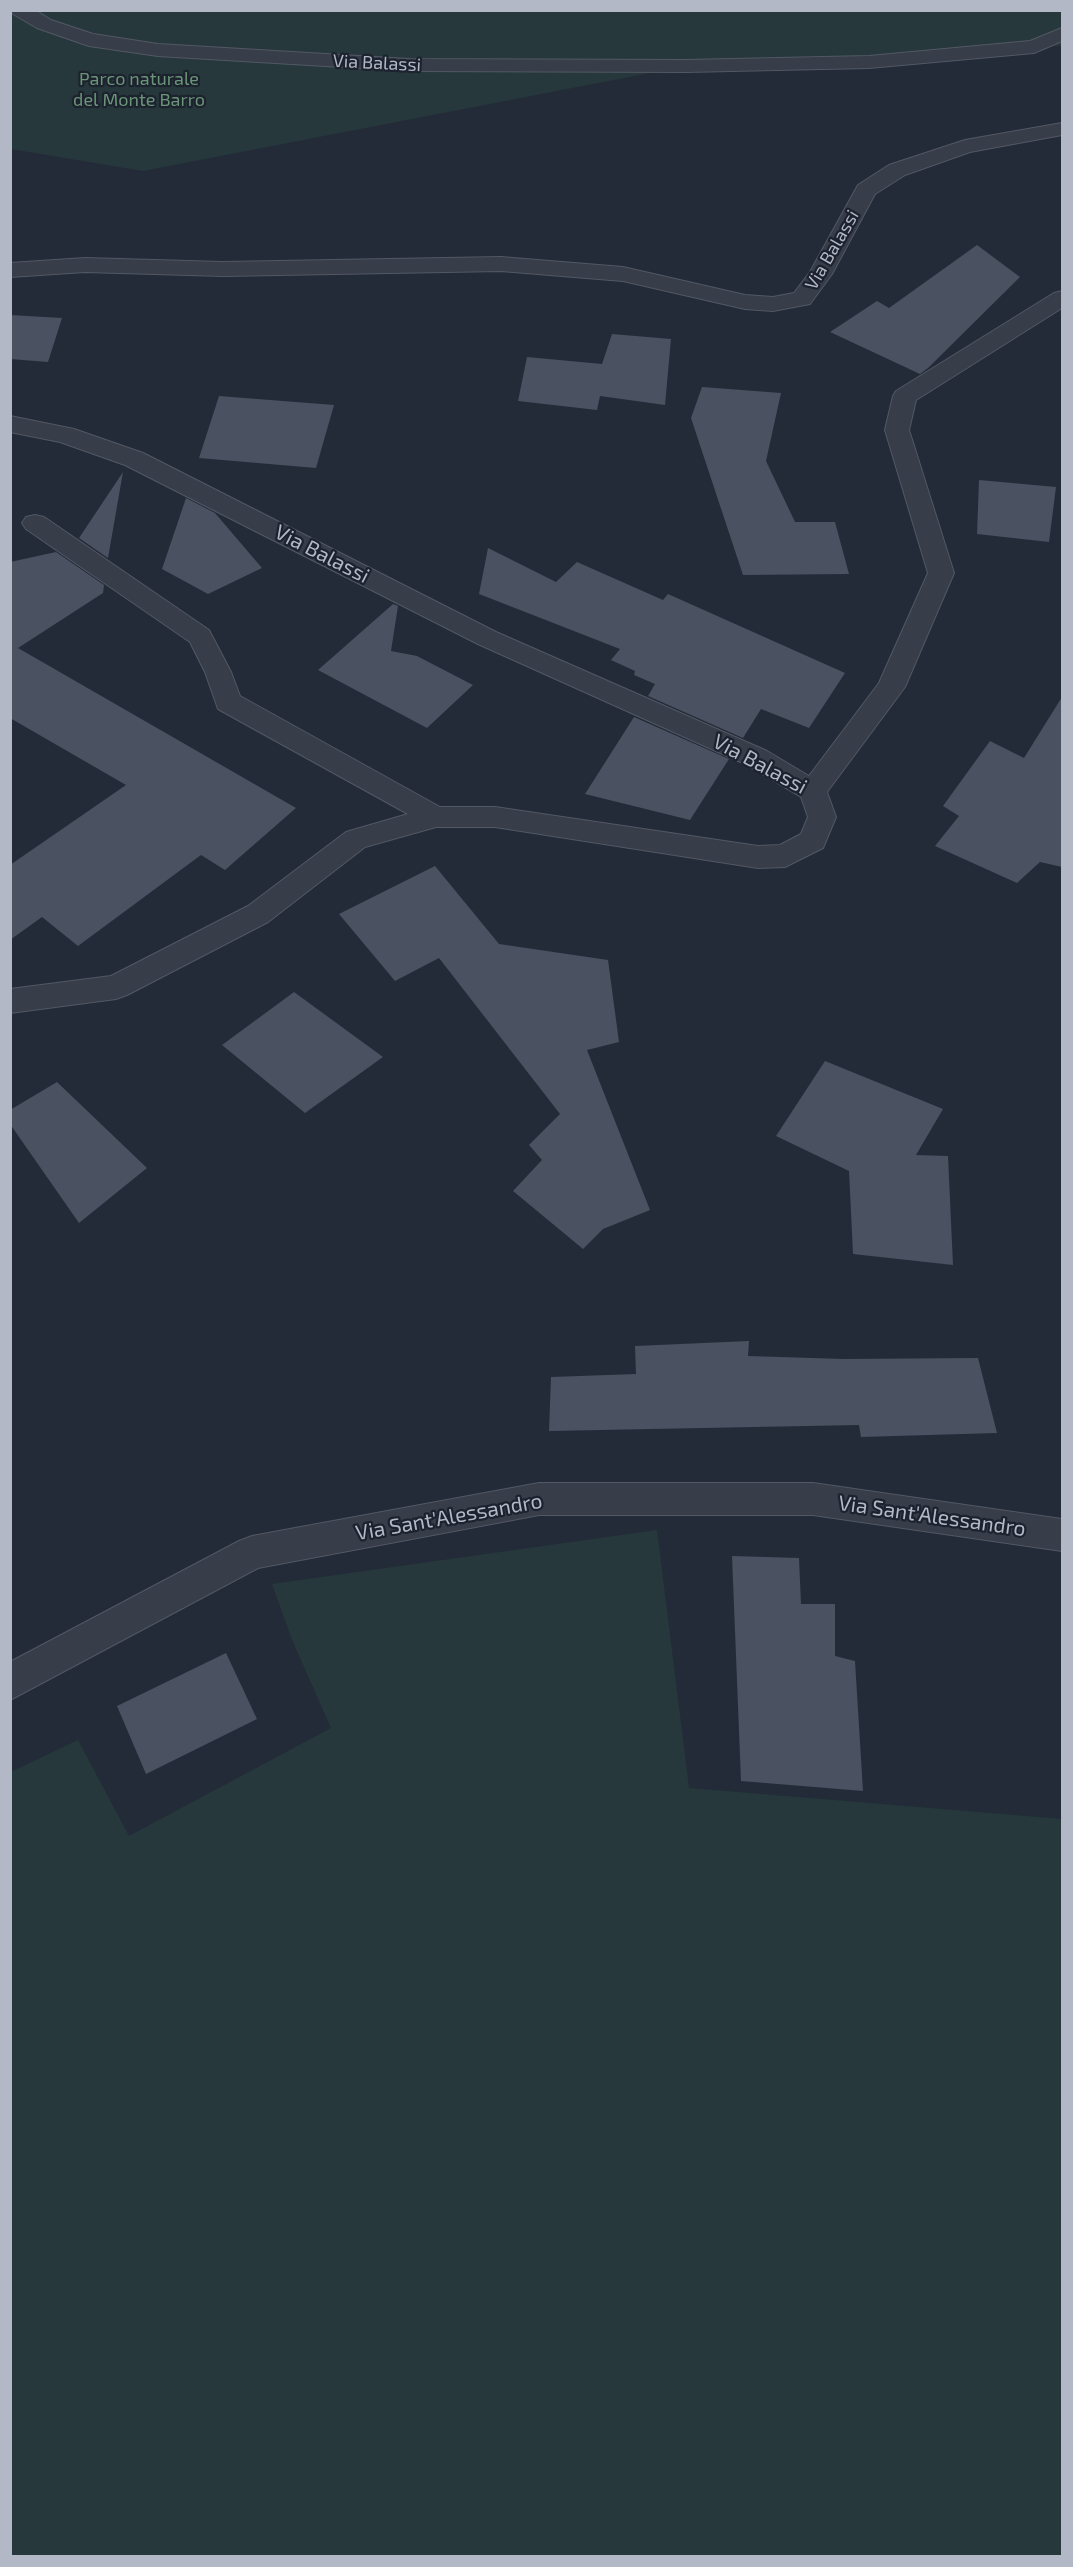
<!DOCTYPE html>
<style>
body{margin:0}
#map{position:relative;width:1073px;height:2567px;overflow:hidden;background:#232b39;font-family:"Exo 2",sans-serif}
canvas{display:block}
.frame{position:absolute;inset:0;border:12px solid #b2b8c5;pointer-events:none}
</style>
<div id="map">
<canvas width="1073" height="2567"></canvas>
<div class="frame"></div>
</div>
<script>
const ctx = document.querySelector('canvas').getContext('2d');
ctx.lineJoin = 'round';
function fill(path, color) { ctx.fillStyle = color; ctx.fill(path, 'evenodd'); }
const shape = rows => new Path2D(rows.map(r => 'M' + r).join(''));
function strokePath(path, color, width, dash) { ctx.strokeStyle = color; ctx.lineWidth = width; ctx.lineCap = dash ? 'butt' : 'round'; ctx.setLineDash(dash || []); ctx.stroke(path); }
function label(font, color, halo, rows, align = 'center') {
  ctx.font = font + ' "Exo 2",sans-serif'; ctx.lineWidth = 4.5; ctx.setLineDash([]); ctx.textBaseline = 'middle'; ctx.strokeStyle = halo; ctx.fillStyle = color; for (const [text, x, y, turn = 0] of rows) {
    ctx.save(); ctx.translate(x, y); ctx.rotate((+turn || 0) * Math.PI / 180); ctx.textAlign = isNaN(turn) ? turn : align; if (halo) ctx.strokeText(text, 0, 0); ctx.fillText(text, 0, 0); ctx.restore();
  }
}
const green = shape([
 [1062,10,1062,46,686,66,143,171,11,149,10,11],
 [657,1530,689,1788,1062,1819,1062,2556,11,2556,11,1772,78,1740,129,1836,331,1728,293,1642,272,1584]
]);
const building = shape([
 [977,245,1020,277,928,368,920,374,830,332,877,301,889,308],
 [10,315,62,318,48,362,10,359],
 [612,334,671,339,665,405,600,396,597,410,518,401,527,357,602,364],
 [702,387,781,393,766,461,795,522,835,522,849,574,743,575,691,418],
 [219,396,334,405,316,468,199,458],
 [123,472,108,558,79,538],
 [979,480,1056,487,1049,542,977,534],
 [186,498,215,513,262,568,208,594,162,569],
 [488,548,556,582,577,562,663,600,668,594,845,673,809,728,761,709,743,738,648,696,655,684,634,675,635,671,611,660,620,649,479,594],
 [56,552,104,585,103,593,18,648,296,808,225,870,201,855,78,946,42,917,10,940,10,865,126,785,10,718,10,562],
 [393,604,398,606,391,651,417,656,473,685,427,728,318,670],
 [1062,697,1062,867,1040,862,1017,883,935,846,959,816,943,806,990,741,1024,758],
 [634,717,729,759,690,820,585,794],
 [435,866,499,944,608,960,619,1042,587,1050,650,1210,603,1229,583,1249,513,1191,542,1160,529,1145,560,1114,439,958,395,981,339,914],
 [294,992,383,1057,305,1113,222,1045],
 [825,1061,943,1109,916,1155,948,1156,953,1265,853,1254,849,1171,776,1136],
 [57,1082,147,1168,79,1223,10,1124,10,1110],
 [749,1341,748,1356,844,1359,978,1358,997,1433,861,1437,859,1425,549,1431,551,1377,636,1374,635,1346],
 [732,1556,799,1558,801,1604,835,1604,835,1656,855,1661,863,1791,741,1781],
 [226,1653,257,1719,146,1774,117,1706]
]);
const street = shape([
 [10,10,35,10,51,20,93,34,158,44,409,59,686,60,869,56,1030,41,1062,28,1062,41,1034,53,869,68,686,72,409,71,158,56,89,46,37,28,13,14,10,10],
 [1062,123,1062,135,970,152,905,175,875,194,832,274,810,304,773,311,745,309,623,281,501,271,223,276,85,272,10,277,10,263,85,258,223,262,501,257,623,267,745,295,773,297,794,293,810,272,858,185,889,165,965,140,1062,123],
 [1062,291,1062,308,916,400,909,430,954,573,905,687,827,792,836,817,823,848,785,867,758,868,495,827,436,827,365,847,268,922,127,995,116,999,10,1013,10,989,111,976,248,906,346,832,408,814,218,709,205,672,190,642,26,529,22,523,26,517,35,515,44,517,209,630,231,672,240,696,440,807,495,807,758,846,780,845,801,834,808,817,801,797,747,765,478,644,125,465,60,442,10,432,10,416,74,429,143,453,496,632,767,751,809,776,879,683,928,573,885,430,893,396,896,391,1054,293,1062,291],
 [539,1483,813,1483,1062,1519,1062,1551,813,1515,539,1515,258,1568,10,1700,10,1662,239,1541,252,1536,539,1483]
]);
const farStreetnames = [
 ["Via Balassi",377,63,3],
 ["Via Balassi",832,250,-60]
];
const farParknames = [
 ["Parco naturale",139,79],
 ["del Monte Barro",139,100]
];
const streetNames = [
 ["Via Balassi",322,554,27],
 ["Via Balassi",760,764,28],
 ["Via Sant'Alessandro",932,1516,8],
 ["Via Sant'Alessandro",449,1517,-10]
];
fill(green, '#26383b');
fill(building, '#4a5161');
strokePath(street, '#525864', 2);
fill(street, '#373d49');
label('18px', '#b2b8c5', '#1c222e', farStreetnames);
label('18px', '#6b9578', '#1c222e', farParknames);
label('21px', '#b2b8c5', '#1c222e', streetNames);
</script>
